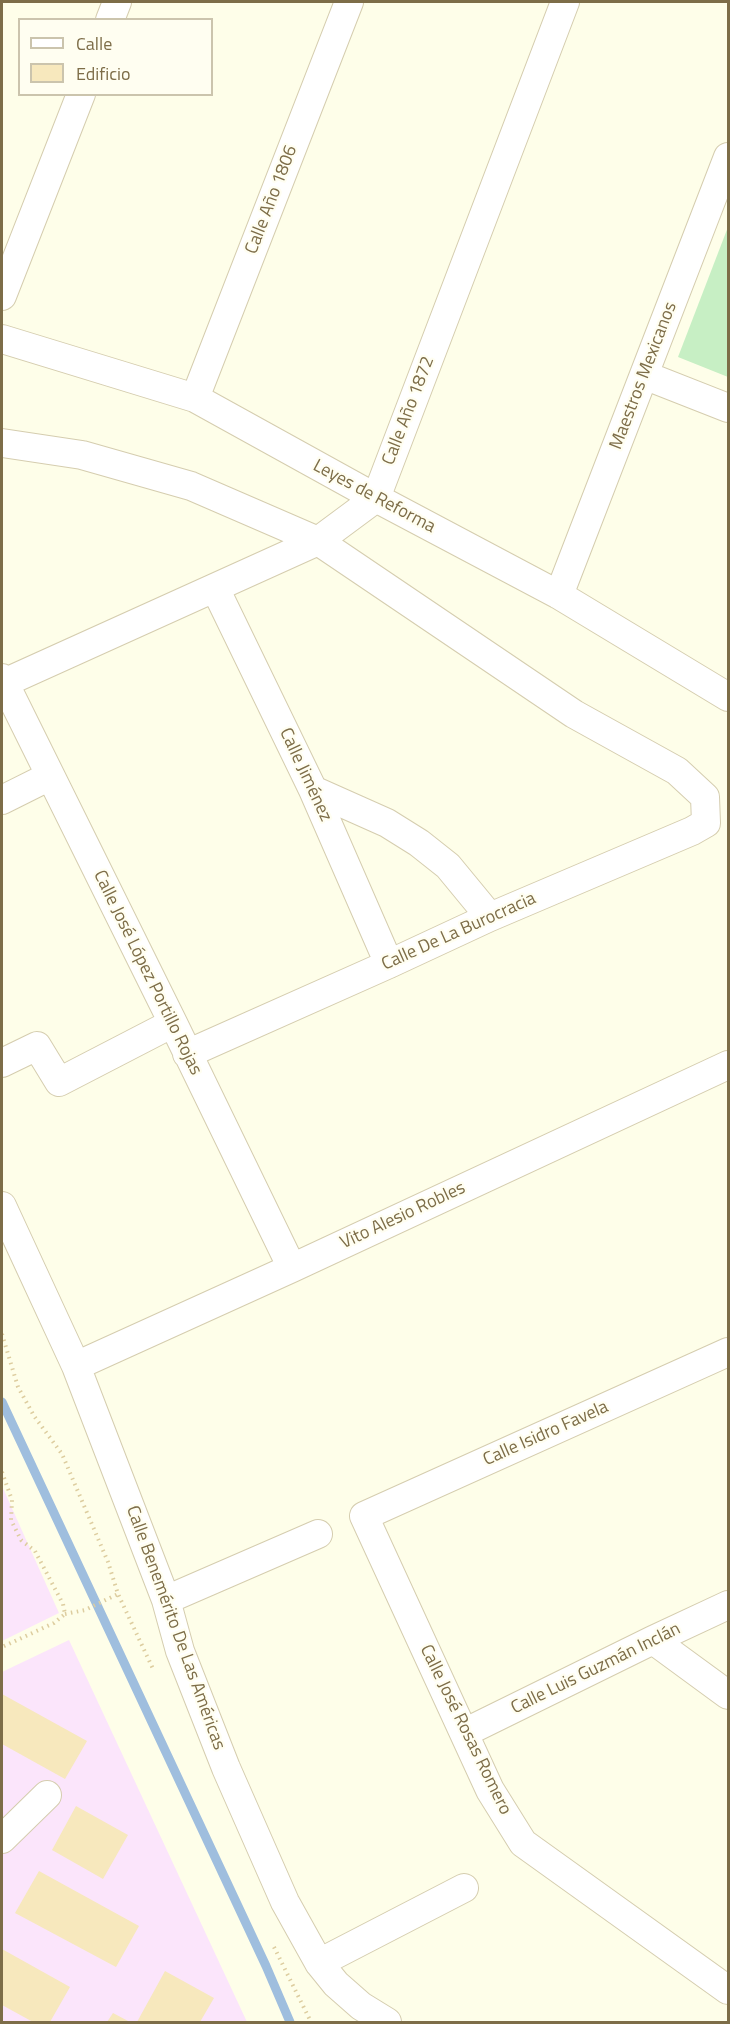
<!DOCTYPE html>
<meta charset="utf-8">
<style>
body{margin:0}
#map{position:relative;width:730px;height:2024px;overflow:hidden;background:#fefee9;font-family:"Titillium Web",sans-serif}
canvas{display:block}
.frame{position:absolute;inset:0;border:3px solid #7d6d48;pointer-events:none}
.legend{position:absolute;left:18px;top:18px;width:195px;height:78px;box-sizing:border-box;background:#fffef1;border:2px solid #cbc4ad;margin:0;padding:8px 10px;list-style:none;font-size:18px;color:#7d6d48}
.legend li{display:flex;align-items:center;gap:12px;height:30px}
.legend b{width:30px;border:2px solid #cbc4ad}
</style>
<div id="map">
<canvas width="730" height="2024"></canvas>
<div class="frame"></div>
<ul class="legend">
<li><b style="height:8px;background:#fff"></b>Calle</li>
<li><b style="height:16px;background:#f7e8bd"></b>Edificio</li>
</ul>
</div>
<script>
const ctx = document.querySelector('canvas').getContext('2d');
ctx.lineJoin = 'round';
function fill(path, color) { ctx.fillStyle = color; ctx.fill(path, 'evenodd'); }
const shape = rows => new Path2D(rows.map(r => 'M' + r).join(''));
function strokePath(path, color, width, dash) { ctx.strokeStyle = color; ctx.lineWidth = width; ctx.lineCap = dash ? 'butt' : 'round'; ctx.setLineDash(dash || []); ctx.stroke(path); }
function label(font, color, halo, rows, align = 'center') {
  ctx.font = font + ' "Titillium Web",sans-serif'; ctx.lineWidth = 4.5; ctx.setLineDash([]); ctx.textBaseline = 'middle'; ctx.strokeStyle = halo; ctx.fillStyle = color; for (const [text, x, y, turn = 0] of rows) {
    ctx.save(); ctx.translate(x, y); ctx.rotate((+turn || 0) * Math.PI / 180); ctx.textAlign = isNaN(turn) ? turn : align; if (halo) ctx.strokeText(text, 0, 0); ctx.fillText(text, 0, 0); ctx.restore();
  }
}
const education = shape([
 [2,1486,59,1613,2,1641],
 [69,1640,247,2022,2,2022,2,1672]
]);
const green = shape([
 [728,227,728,377,678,357]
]);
const stream = shape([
 [2,1402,266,1966,290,2022]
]);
const building = shape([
 [2,1694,87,1741,65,1779,2,1744],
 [76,1806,128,1835,103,1879,52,1850],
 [39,1871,139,1926,116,1967,15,1913],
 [2,1949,70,1987,50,2022,33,2022,2,2005],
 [165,1971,214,1998,200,2022,137,2022],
 [113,2013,130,2022,107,2022]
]);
const path = shape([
 [2,1334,18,1387,34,1416,62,1454,108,1562,118,1594,154,1671],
 [2,1472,12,1500,11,1520,21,1540,35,1551,63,1604,65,1614,54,1623,2,1647],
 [65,1614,85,1610,118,1594],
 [274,1947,311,2022]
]);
const minor = shape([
 [110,20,117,2],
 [2,296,81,94],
 [2,339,195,398,376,498,559,595,728,697],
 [644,375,728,408],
 [195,398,349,2],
 [2,443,82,455,191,486,318,541,574,714,677,771,705,797,706,823,692,831,490,917,389,964,187,1054],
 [215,588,313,790,389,964],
 [559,595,728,157],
 [2,678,173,1023,292,1268],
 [4,683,318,541,376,498,565,2],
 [313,790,387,823,419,843,448,866,490,917],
 [2,800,50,776],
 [2,1063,37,1046,59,1082,173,1023],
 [2,1206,76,1366,166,1600,180,1651,226,1768,285,1902,319,1963,336,1984,361,2006,387,2022],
 [728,1352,364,1516,490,1790,523,1843,728,1990],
 [76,1366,292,1268,728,1065],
 [166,1600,318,1534],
 [653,1640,728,1695],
 [464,1733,653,1640,728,1605],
 [2,1839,47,1795],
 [319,1963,464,1888]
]);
const streetNames = [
 ["Calle Año 1806",272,200,-69],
 ["Maestros Mexicanos",644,376,-69],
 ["Calle Año 1872",409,411,-69],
 ["Leyes de Reforma",374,497,28],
 ["Calle Jiménez",305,775,65],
 ["Calle De La Burocracia",459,932,-24],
 ["Calle José López Portillo Rojas",147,973,64],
 ["Vito Alesio Robles",403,1216,-25],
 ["Calle Isidro Favela",546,1434,-24],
 ["Calle Benemérito De Las Américas",175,1628,70],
 ["Calle Luis Guzmán Inclán",596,1669,-26],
 ["Calle José Rosas Romero",465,1730,64]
];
fill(education, '#fbe5fb');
fill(green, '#c7efc4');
strokePath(stream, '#9fbede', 9);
fill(building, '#f7e8bd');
strokePath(minor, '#d5cdaf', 30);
strokePath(path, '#ddcd9f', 4, [1.5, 4.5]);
strokePath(minor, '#fff', 28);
label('18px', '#7d6d48', '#fffef1', streetNames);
</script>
